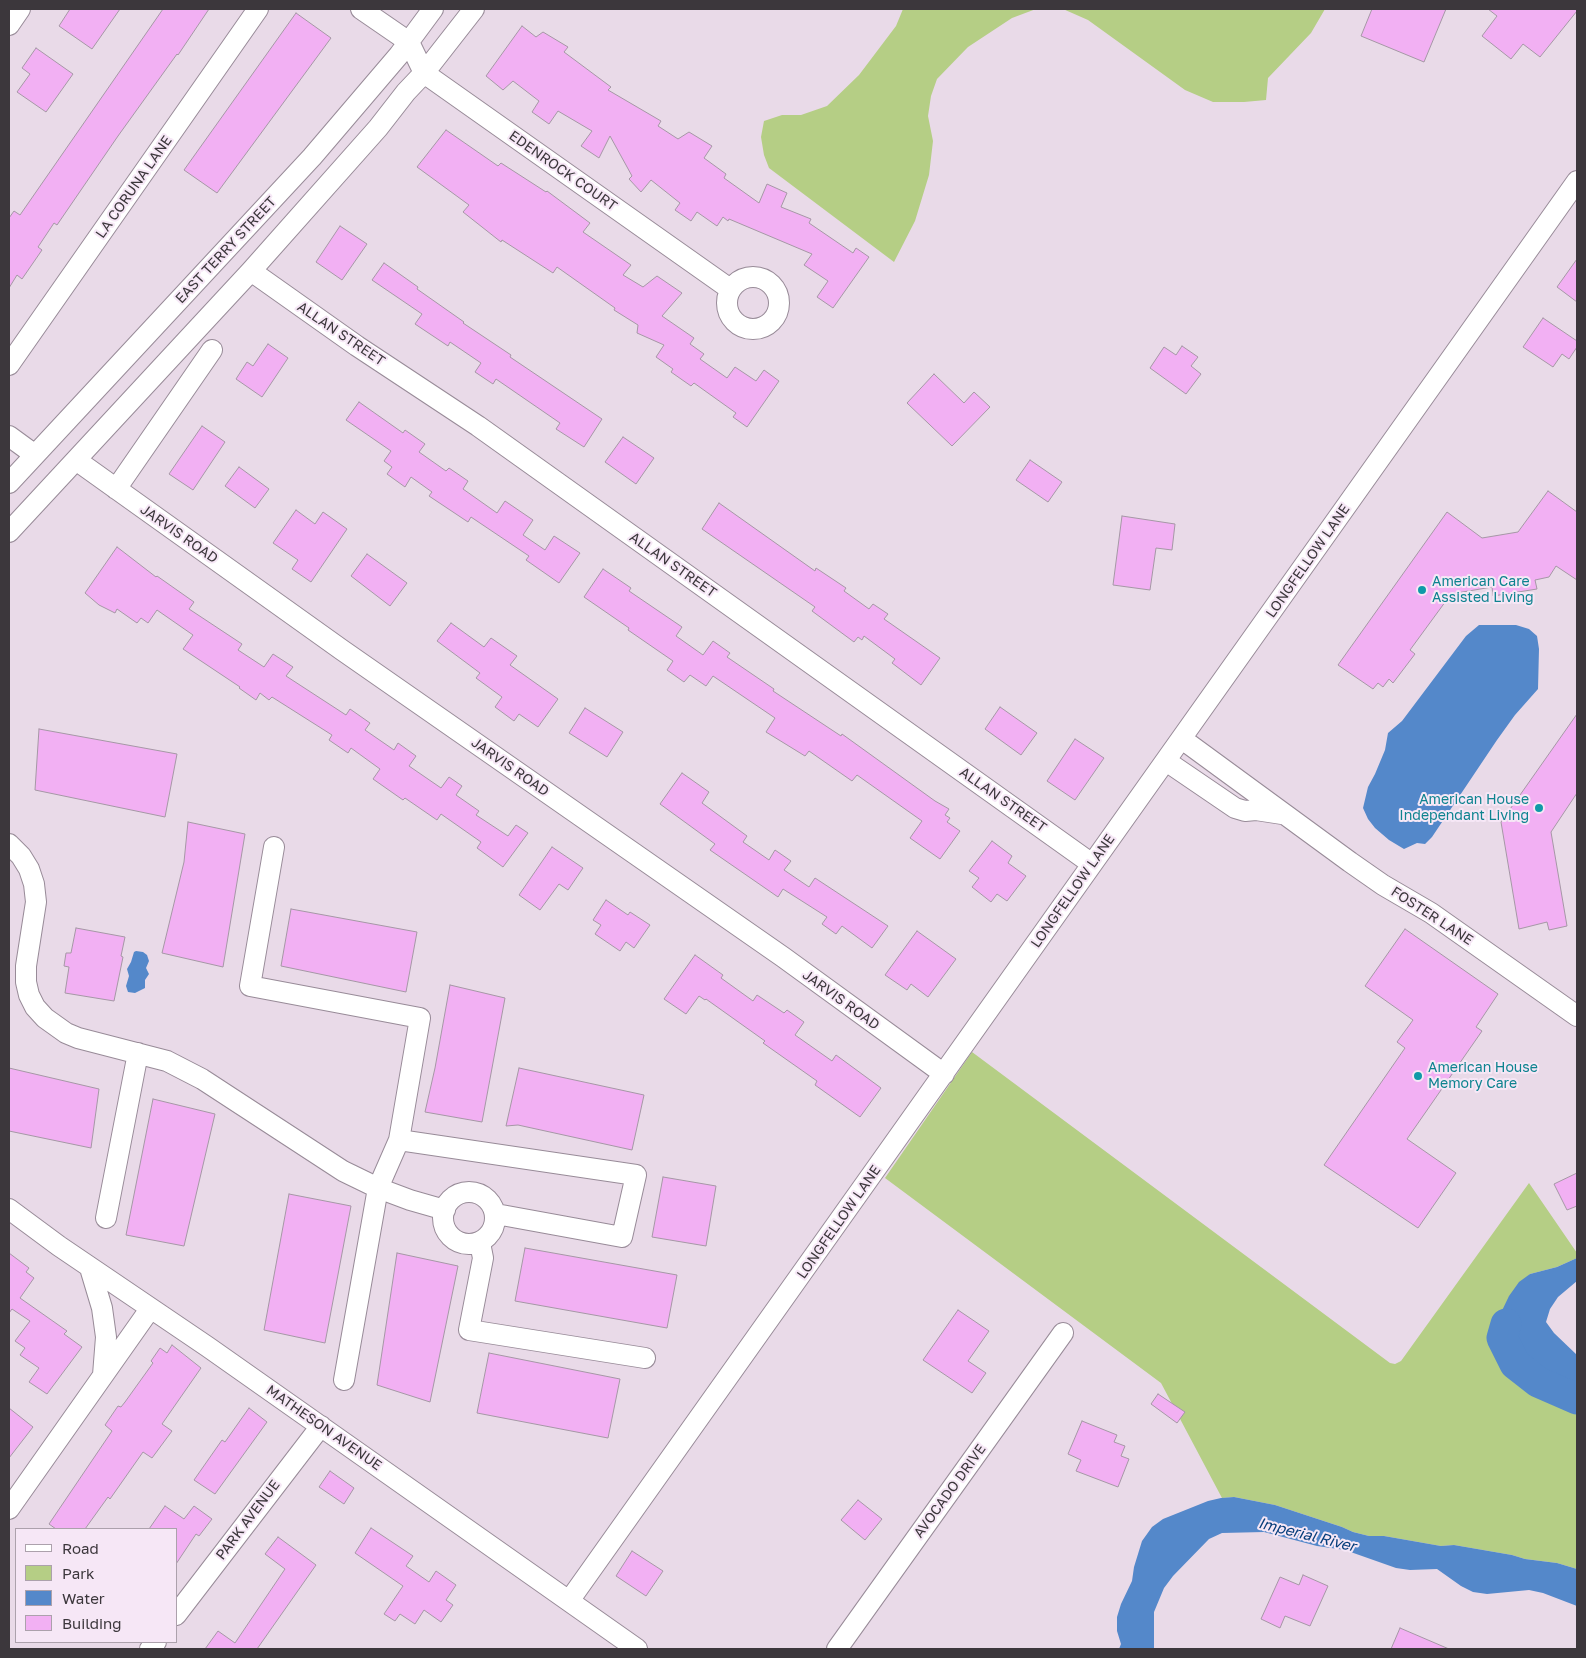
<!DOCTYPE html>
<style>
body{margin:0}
#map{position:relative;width:1586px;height:1658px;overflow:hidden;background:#e9dae8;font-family:"Golos Text",sans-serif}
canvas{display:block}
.frame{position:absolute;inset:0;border:10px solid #3c373c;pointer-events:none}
.legend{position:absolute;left:15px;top:1528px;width:162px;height:115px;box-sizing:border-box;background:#f6e7f6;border:1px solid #aca1ac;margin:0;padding:6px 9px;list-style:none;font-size:15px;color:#3c373c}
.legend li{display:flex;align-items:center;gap:10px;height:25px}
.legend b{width:25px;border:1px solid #aca1ac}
</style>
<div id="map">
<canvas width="1586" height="1658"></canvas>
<div class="frame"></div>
<ul class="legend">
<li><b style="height:6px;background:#fff"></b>Road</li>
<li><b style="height:14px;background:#b5ce85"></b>Park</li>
<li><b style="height:14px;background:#5488ca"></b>Water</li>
<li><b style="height:14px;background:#f2b0f3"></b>Building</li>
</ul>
</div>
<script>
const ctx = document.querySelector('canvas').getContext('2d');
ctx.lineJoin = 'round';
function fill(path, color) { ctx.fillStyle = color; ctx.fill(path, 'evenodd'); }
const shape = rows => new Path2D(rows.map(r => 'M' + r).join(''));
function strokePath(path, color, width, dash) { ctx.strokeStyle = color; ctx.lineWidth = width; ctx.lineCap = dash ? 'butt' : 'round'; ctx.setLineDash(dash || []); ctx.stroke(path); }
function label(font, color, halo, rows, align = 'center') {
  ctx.font = font + ' "Golos Text",sans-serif'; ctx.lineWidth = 4; ctx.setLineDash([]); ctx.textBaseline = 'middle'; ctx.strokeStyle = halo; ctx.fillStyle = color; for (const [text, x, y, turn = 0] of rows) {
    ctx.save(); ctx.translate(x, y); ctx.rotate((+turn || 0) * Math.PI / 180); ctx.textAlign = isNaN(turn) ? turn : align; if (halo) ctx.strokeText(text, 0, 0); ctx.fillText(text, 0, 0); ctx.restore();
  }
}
const green = shape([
 [903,9,1325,9,1311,33,1268,78,1266,100,1244,102,1213,102,1185,90,1088,20,1063,9,1036,9,1012,18,968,47,937,79,931,96,928,116,933,141,929,175,915,221,894,262,769,168,764,155,761,137,764,121,782,115,801,115,827,106,859,75,896,26],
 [972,1052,1390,1363,1395,1364,1401,1361,1529,1183,1577,1253,1577,1258,1557,1267,1530,1274,1498,1320,1504,1347,1511,1360,1523,1369,1547,1378,1577,1398,1577,1569,1557,1563,1525,1559,1512,1555,1454,1545,1441,1546,1384,1536,1369,1536,1353,1532,1342,1527,1275,1505,1234,1497,1222,1498,1161,1383,885,1178]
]);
const water = shape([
 [1479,625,1516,625,1529,629,1537,636,1539,649,1538,689,1515,715,1497,740,1432,837,1425,844,1417,843,1404,849,1389,840,1375,828,1368,819,1363,808,1368,787,1375,774,1385,750,1388,733,1402,721,1466,636],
 [136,951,143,952,147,955,149,961,146,968,149,974,145,980,145,988,135,993,128,992,126,986,129,976,127,969,131,962,134,952],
 [1577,1258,1577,1281,1558,1297,1550,1309,1546,1322,1554,1333,1577,1355,1577,1398,1547,1378,1523,1369,1511,1360,1504,1347,1498,1319,1509,1296,1519,1282,1530,1274,1557,1267],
 [1234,1497,1275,1505,1342,1527,1353,1532,1369,1536,1384,1536,1441,1546,1454,1545,1512,1555,1525,1559,1557,1563,1577,1569,1577,1606,1543,1593,1529,1590,1487,1594,1473,1592,1461,1586,1437,1569,1410,1570,1396,1568,1345,1550,1317,1546,1264,1532,1222,1533,1209,1539,1173,1576,1164,1588,1154,1612,1154,1649,1119,1649,1121,1644,1117,1631,1117,1617,1121,1604,1132,1581,1134,1567,1142,1541,1152,1527,1163,1519,1208,1501,1221,1498]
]);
const river = shape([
 [1506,1324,1502,1338,1515,1364,1538,1382,1577,1399]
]);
const building = shape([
 [70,9,120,9,92,49,59,26,70,9],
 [163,9,209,9,178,55,177,54,118,136,57,225,54,223,38,247,42,250,22,279,17,275,9,288,9,218,14,211,20,215,163,9],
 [1372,9,1446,9,1424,62,1361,36,1372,9],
 [1488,9,1577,9,1577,11,1540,57,1523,44,1511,59,1482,36,1497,16,1488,9],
 [296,13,331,38,217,193,184,170,296,13],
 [522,26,536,37,543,32,568,47,564,52,611,87,608,90,661,121,658,126,678,139,689,132,712,146,704,158,726,174,724,178,759,203,767,184,787,193,781,207,811,219,809,223,853,253,856,248,869,257,833,308,817,297,828,281,804,265,812,254,729,219,728,221,723,217,717,226,697,212,691,221,675,210,680,203,651,180,641,192,629,179,632,176,610,136,599,158,581,146,592,131,558,111,549,124,532,112,539,101,513,81,503,90,486,76,522,26],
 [36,48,73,74,46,112,17,92,30,74,22,68,36,48],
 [446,130,498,166,501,163,546,192,547,191,590,223,583,232,631,265,623,275,643,287,657,276,682,293,662,316,694,338,690,344,704,354,700,359,727,378,735,367,756,381,764,370,779,381,747,427,733,417,736,413,694,383,691,386,671,372,673,369,656,357,664,345,637,333,638,325,614,310,615,308,557,267,553,273,502,240,501,242,463,212,469,205,417,167,446,130],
 [340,226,367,244,342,280,316,262,340,226],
 [1577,259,1577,302,1557,287,1577,259],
 [384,263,418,287,417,289,464,322,463,323,511,355,510,357,602,419,584,447,556,429,560,423,496,379,493,384,475,372,481,363,450,342,448,346,415,324,422,314,372,280,384,263],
 [1543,318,1577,341,1577,347,1569,359,1562,354,1553,367,1523,347,1543,318],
 [268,344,288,358,262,397,236,379,247,362,253,366,268,344],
 [1182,346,1198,357,1191,366,1201,374,1186,394,1150,368,1164,347,1176,355,1182,346],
 [934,374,964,403,974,392,990,407,952,446,907,403,934,374],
 [359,402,403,433,405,430,425,444,419,452,446,471,449,468,468,481,463,489,497,513,505,501,533,520,523,535,545,550,554,536,580,553,559,583,526,560,529,556,471,517,468,522,429,496,432,492,411,477,405,487,387,474,392,467,384,461,391,451,346,420,359,402],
 [202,426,225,442,193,490,169,474,202,426],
 [623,437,654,458,636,484,605,462,623,437],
 [1030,460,1062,482,1048,502,1016,480,1030,460],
 [239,467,269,489,255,508,225,486,239,467],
 [1548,491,1577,512,1577,580,1556,566,1549,577,1535,580,1537,589,1493,596,1492,587,1451,594,1410,650,1415,654,1393,683,1389,679,1383,687,1378,683,1373,689,1338,665,1447,512,1482,538,1518,532,1548,491],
 [719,503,815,571,816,568,846,588,844,591,869,609,873,604,888,614,884,619,940,658,921,685,892,663,895,659,864,636,862,640,858,637,854,642,812,611,815,607,702,529,719,503],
 [296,510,315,524,323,512,347,529,311,582,292,569,298,560,273,543,296,510],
 [1122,516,1175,524,1172,550,1156,548,1150,590,1113,585,1122,516],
 [117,547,156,577,157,576,194,602,189,609,242,644,238,650,264,667,273,654,293,667,286,676,346,715,350,709,370,723,365,730,394,750,398,743,416,756,409,766,441,788,449,777,462,786,456,795,479,811,476,815,508,836,516,825,528,833,503,867,477,848,481,842,441,814,437,820,405,798,403,800,373,779,380,769,351,748,348,753,329,740,332,735,272,697,269,700,260,693,256,700,239,688,240,687,183,649,193,635,157,610,148,623,141,618,137,623,117,609,115,613,99,605,85,593,117,547],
 [367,554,407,583,390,606,351,576,367,554],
 [603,569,631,588,629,591,682,627,676,636,703,655,713,641,730,653,727,657,774,689,773,691,841,736,842,734,935,801,949,809,945,815,950,818,947,822,960,831,940,859,910,838,922,821,857,775,852,781,809,751,805,756,766,732,775,718,713,676,706,686,690,675,684,682,667,670,673,661,628,630,629,628,584,597,603,569],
 [451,623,484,647,491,638,517,656,510,665,558,699,538,727,519,714,514,721,495,707,502,697,476,678,480,673,437,641,451,623],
 [1000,707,1037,733,1021,755,985,729,1000,707],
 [585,708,623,732,607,757,569,733,585,708],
 [1577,714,1577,793,1551,832,1567,926,1549,930,1547,922,1519,929,1501,822,1577,714],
 [39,729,177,754,165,817,35,790,39,729],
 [1075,739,1104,758,1075,800,1047,781,1075,739],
 [682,773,709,792,702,803,747,836,743,842,769,860,775,850,791,861,784,870,809,887,815,878,888,926,872,948,842,926,836,934,822,924,827,917,783,889,778,897,710,850,715,844,660,804,682,773],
 [188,822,245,834,223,967,162,953,184,862,188,822],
 [992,841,1012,856,1008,863,1026,876,1007,901,997,894,991,902,972,887,979,878,969,871,992,841],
 [552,847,583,868,568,890,559,884,540,910,519,895,552,847],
 [606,900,628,915,630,912,650,925,634,948,626,942,620,951,595,934,601,925,593,920,606,900],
 [291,909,417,932,406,992,281,966,291,909],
 [76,928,125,937,121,956,123,957,114,1001,65,993,69,967,64,966,66,953,71,953,76,928],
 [1405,929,1498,994,1476,1027,1482,1031,1407,1139,1456,1173,1418,1228,1324,1165,1405,1048,1397,1042,1413,1020,1365,986,1405,929],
 [917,931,956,959,928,997,911,984,907,990,885,975,917,931],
 [695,955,723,975,721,978,753,1001,757,995,784,1013,787,1010,804,1022,795,1035,832,1061,836,1055,881,1088,860,1117,815,1085,817,1081,763,1043,765,1041,706,999,705,1000,699,996,686,1014,664,999,695,955],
 [450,985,505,998,482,1122,425,1112,435,1068,450,985],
 [9,1068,99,1089,91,1148,9,1131,9,1068],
 [519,1068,644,1095,632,1150,518,1125,506,1126,519,1068],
 [153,1099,215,1114,184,1246,126,1235,153,1099],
 [1577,1173,1577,1206,1567,1210,1554,1184,1577,1173],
 [663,1177,716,1186,706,1246,652,1237,663,1177],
 [289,1194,351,1206,325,1343,264,1330,289,1194],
 [525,1248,677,1275,667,1328,515,1301,525,1248],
 [9,1253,29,1268,26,1272,34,1278,20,1298,67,1331,64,1334,82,1347,47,1394,29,1382,39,1368,20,1355,25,1348,15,1341,30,1321,12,1309,9,1313,9,1253],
 [397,1253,458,1266,430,1402,377,1385,397,1253],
 [958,1310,989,1331,968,1361,986,1373,972,1393,923,1360,958,1310],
 [172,1345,201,1368,162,1424,172,1431,152,1458,143,1452,110,1499,108,1497,85,1529,56,1529,49,1524,112,1431,105,1425,118,1406,121,1407,125,1402,153,1363,151,1361,160,1348,167,1353,172,1345],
 [489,1353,620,1379,608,1438,477,1413,489,1353],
 [1158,1394,1185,1412,1177,1423,1151,1404,1158,1394],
 [9,1408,33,1427,9,1458,9,1408],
 [249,1408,267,1422,215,1494,194,1480,222,1440,225,1442,249,1408],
 [1082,1421,1117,1435,1114,1442,1125,1446,1121,1456,1129,1459,1118,1487,1076,1471,1081,1460,1068,1454,1082,1421],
 [330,1471,354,1488,344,1504,319,1487,330,1471],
 [858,1500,882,1519,865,1540,841,1520,858,1500],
 [165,1506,184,1519,194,1506,212,1519,199,1536,196,1534,176,1564,176,1529,149,1529,165,1506],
 [371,1528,413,1556,406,1566,429,1582,436,1571,456,1585,446,1600,453,1605,441,1622,424,1610,415,1624,400,1614,395,1621,384,1614,403,1586,355,1553,371,1528],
 [278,1537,316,1565,257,1649,205,1649,218,1631,235,1643,285,1569,265,1554,278,1537],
 [632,1551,663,1571,646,1596,616,1576,632,1551],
 [1303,1575,1328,1586,1310,1626,1285,1616,1280,1628,1261,1619,1280,1577,1299,1585,1303,1575],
 [1400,1628,1449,1649,1391,1649,1400,1628]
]);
const minor = shape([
 [361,9,409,42,424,73,730,289],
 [9,25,20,9],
 [251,271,357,346,478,426,1092,864],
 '727 303a26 26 0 1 1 52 0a26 26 0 1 1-52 0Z',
 [9,365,258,9],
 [9,436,35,455],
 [76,460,342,650,783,957,944,1074],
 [9,483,312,157,399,55,433,9],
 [116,489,212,350],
 [9,532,251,271,378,128,406,92,424,73,474,9],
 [1182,739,1350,862,1383,885,1431,913,1577,1016],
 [1166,761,1235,808,1245,811,1256,810,1282,814],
 [9,844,21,856,29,869,34,884,36,902,26,966,26,982,29,995,35,1007,45,1018,66,1033,78,1038,167,1061,202,1079,343,1171,378,1188,410,1200,445,1210],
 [274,847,250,986,420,1018,399,1140,378,1188,344,1380],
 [399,1140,636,1175,622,1237,496,1214],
 '443 1218a26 26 0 1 1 52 0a26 26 0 1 1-52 0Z',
 [9,1209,59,1246,208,1347,637,1649],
 [106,1218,138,1053],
 [480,1243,483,1258,469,1330,645,1358],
 [90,1268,102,1308,106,1337,103,1375],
 [9,1509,150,1309],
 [569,1601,1577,181],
 [176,1615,321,1426],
 [150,1649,156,1642],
 [837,1649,1063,1333]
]);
const markers = [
 [1422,590,5,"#0f9aa8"],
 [1539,808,5,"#0f9aa8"],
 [1418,1076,5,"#0f9aa8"]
];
const streetNames = [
 ["EDENROCK COURT",563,171,35],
 ["LA CORUNA LANE",134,187,-55],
 ["EAST TERRY STREET",226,250,-47],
 ["ALLAN STREET",341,334,34],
 ["JARVIS ROAD",179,534,35],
 ["LONGFELLOW LANE",1308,561,-55],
 ["ALLAN STREET",673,565,35],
 ["JARVIS ROAD",510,767,35],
 ["ALLAN STREET",1003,800,35],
 ["LONGFELLOW LANE",1073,891,-55],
 ["FOSTER LANE",1432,916,33],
 ["JARVIS ROAD",841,1000,36],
 ["LONGFELLOW LANE",839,1222,-55],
 ["MATHESON AVENUE",324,1428,35],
 ["AVOCADO DRIVE",950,1491,-54],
 ["PARK AVENUE",248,1520,-53]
];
const cultureNames = [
 ["American Care",1432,582],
 ["Assisted Living",1432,598],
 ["American House",1529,800,"right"],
 ["Independant Living",1529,816,"right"],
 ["American House",1428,1068],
 ["Memory Care",1428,1084]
];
const waterNames = [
 ["Imperial River",1307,1535,14]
];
fill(green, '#b5ce85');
fill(water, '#5488ca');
strokePath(river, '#5488ca', 31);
fill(building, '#f2b0f3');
strokePath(building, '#a597a5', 1);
strokePath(minor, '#988b98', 22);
strokePath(minor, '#fff', 20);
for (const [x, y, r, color] of markers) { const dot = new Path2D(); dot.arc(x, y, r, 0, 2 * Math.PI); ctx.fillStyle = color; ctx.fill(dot); strokePath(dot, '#f6e7f6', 2); }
label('14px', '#3c373c', '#f6e7f6', streetNames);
label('14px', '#0d838f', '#f6e7f6', cultureNames, 'left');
label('italic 15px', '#073e7b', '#f6e7f6', waterNames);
</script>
